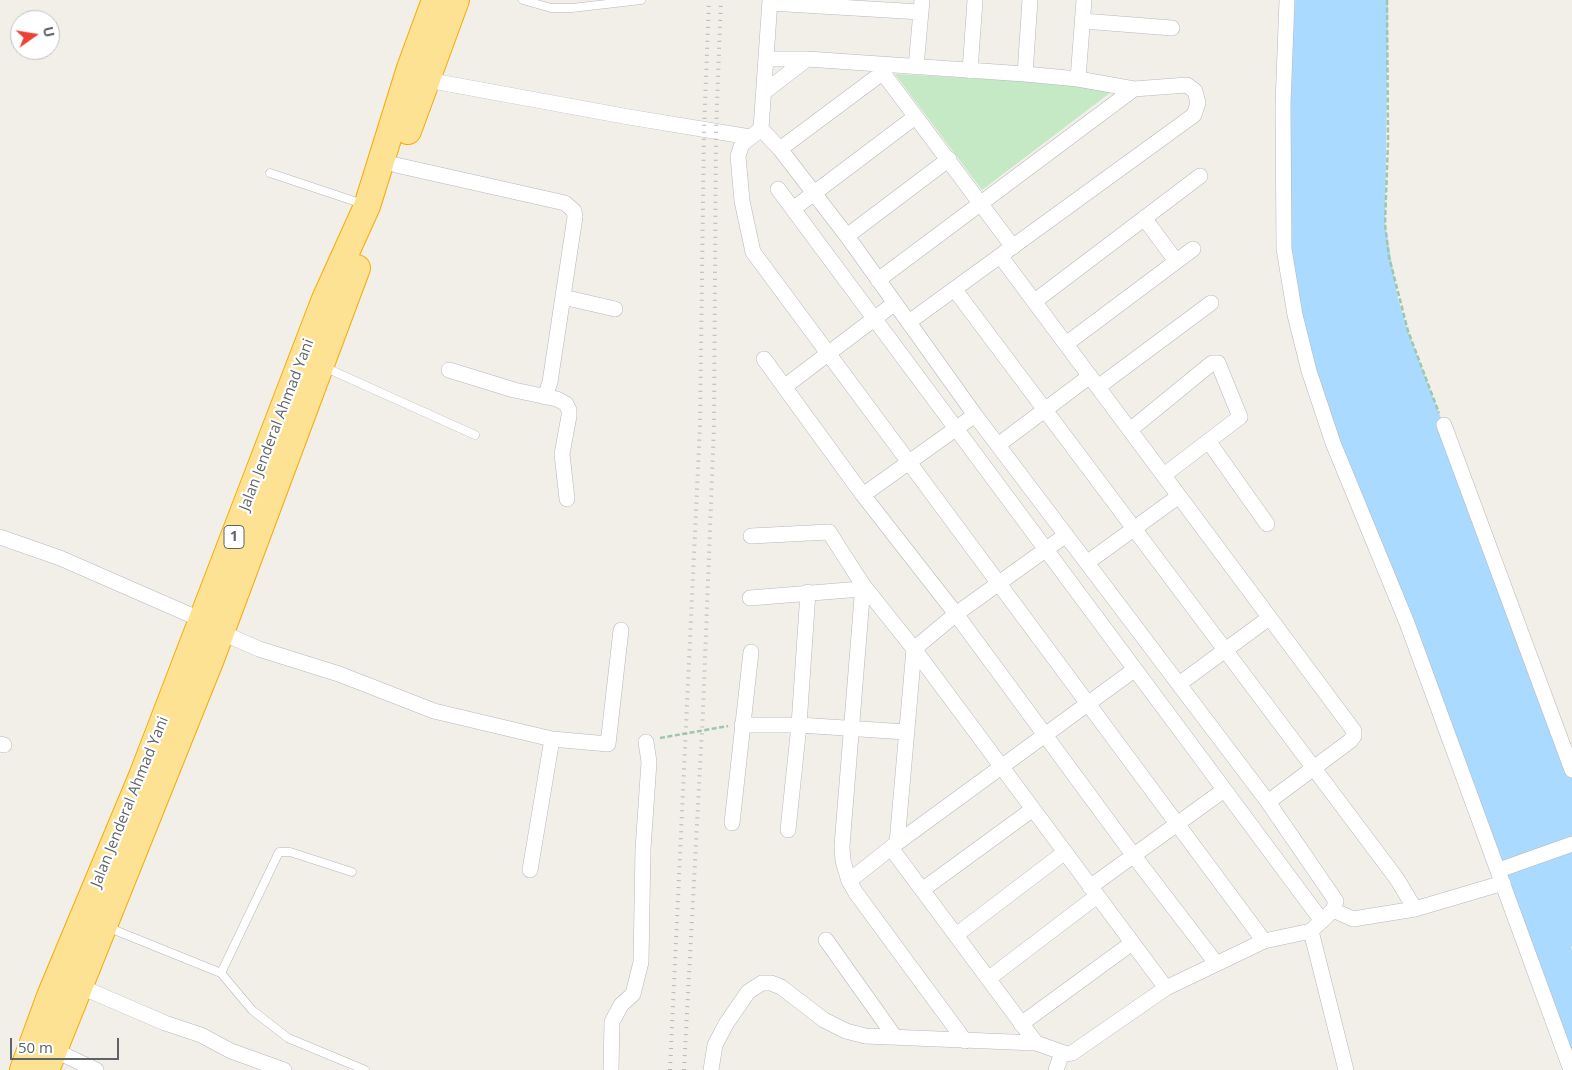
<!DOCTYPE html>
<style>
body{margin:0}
#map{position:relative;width:1572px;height:1070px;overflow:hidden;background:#f1efe8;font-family:"Open Sans",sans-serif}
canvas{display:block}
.north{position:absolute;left:10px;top:10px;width:50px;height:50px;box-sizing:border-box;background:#fff;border:1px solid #bfc1c3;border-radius:50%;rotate:77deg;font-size:14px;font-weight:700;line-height:20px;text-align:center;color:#5f6368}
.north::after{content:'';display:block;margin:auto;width:18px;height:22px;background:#ea4335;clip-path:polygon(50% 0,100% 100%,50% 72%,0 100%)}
.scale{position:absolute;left:10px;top:1038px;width:109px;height:22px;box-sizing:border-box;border:2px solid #5f6368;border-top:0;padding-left:6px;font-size:15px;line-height:18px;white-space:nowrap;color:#5f6368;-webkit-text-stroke:4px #fff;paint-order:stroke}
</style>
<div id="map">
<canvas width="1572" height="1070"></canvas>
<div class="north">U</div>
<div class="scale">50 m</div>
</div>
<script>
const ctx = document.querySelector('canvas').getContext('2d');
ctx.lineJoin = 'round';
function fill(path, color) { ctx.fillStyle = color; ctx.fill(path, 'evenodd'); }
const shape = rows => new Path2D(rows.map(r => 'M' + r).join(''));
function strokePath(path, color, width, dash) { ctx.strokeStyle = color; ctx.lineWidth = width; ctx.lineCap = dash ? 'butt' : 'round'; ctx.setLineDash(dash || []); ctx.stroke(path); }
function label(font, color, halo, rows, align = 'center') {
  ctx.font = font + ' "Open Sans",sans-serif'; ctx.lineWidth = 4.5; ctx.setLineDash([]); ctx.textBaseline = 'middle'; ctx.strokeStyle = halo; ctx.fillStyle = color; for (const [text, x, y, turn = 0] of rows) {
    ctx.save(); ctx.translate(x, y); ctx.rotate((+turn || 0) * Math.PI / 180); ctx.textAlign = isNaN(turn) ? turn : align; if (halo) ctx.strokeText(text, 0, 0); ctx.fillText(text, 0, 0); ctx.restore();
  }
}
const green = shape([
 [895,74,1119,86,982,190]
]);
const water = shape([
 [1287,0,1388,0,1385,224,1398,299,1408,331,1517,619,1572,772,1572,946,1561,959,1572,990,1572,1070,1309,371,1289,277]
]);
const river = shape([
 [1551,929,1572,990]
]);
const path = shape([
 [1387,0,1388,141,1385,224,1389,257,1408,331,1439,413],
 [660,738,728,726]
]);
const lane = shape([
 [523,0,551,8,572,8,641,0],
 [270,173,363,204],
 [324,367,475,435],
 [107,927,221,973,252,1010,288,1038,365,1070],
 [221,973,279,852,290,852,352,872]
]);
const street = shape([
 [1287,0,1283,104,1284,249,1295,315,1309,371,1333,443,1407,623,1571,1070],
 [770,3,921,12],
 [1083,21,1172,28],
 [766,59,807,59,1025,74,1078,79,1134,89,1187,85,1195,91,1198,103,1194,115,909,322],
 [877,65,1013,247],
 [916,67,922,0],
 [970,71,975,0],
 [1025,74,1030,0],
 [1078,79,1084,0],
 [427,80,629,117,750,137],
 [763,93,807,59],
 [761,129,770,0],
 [780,149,882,73],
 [396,165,565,203,574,211,575,217,550,382,545,397],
 [778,189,1322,921],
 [793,209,915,117],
 [1144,218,1176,261],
 [847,236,949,159],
 [1001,257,1354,731,1354,736,1350,741,1268,802],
 [878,280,1134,89],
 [955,290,1397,879,1415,909],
 [563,297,615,309],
 [1035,301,1200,176],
 [1066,344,1193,249],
 [764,359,863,495,956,614,1134,856,1216,963],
 [449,370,514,390,557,399,566,404,569,410,569,416,562,454,567,499],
 [784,387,895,303],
 [1098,387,1211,303],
 [1444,425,1572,770],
 [1130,430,1212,363,1218,363,1240,417,1164,475],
 [1209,442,1267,524],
 [998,445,1090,376],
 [863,495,975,415],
 [751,536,829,532,863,585,914,649,1166,988],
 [0,537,60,558,202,620,220,632,259,649,339,674,434,711,552,739,608,744,621,630],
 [1088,562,1179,496],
 [863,585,842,846,843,861,849,881,856,893,965,1041],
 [750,598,861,589],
 [1179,684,1269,618],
 [742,725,799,725,906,732],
 [0,744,4,745],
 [732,823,751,652],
 [788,830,799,725,808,592],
 [897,843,914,649,956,614,1066,535],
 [891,848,1036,1043],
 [530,870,552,739],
 [1499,870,1572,844],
 [849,881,897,843,1134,670],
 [1090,887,1224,790],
 [922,890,1033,809],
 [1333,910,1353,919,1415,909,1503,883],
 [1311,931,1346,1070],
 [956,935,1065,852],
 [826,940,895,1037],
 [988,979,1097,896],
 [79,986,165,1023,201,1035,231,1051,284,1070],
 [1021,1024,1132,943],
 [54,1050,96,1070],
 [611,1070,612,1022,621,1005,633,994,641,962,643,849,649,762,646,742],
 [711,1070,715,1045,726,1024,748,992,762,983,771,983,781,987,824,1020,846,1031,865,1036,1036,1043,1067,1054,1072,1053,1166,988,1264,941,1311,931,1333,910,1336,901,1268,802,975,415,847,236,780,149,761,129,742,144,738,156,742,201,753,252,1264,941],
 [1056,1070,1062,1053]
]);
const highway = shape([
 [408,131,456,0],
 [23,1070,50,996,142,776,325,299,367,206,410,68,435,0],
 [46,1070,211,659,357,268]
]);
const rail = shape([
 [670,1070,700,425,704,130,709,0],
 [684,1070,703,711,714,425,716,131,721,0]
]);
const shields = [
 [234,537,20]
];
const shieldNames = [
 ["1",234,537]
];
const streetNames = [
 ["Jalan Jenderal Ahmad Yani",277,425,-69],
 ["Jalan Jenderal Ahmad Yani",130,802,-68]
];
fill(green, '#c5e8c5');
fill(water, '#aadaff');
strokePath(river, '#aadaff', 26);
strokePath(lane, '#b5b8bc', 9);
strokePath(street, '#b5b8bc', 16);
strokePath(highway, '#f9ab00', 28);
strokePath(path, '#9cc7a9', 2.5, [5, 2.5]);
strokePath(lane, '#fff', 8);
strokePath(street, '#fff', 15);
strokePath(highway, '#fde293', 26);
strokePath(rail, '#b6b7b8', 4, [1, 6]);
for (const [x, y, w] of shields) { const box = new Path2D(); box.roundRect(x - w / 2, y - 11.5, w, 23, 4); ctx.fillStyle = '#fff'; ctx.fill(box); strokePath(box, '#5f6368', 1); }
label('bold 14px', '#5f6368', null, shieldNames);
label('15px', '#5f6368', '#fff', streetNames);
</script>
